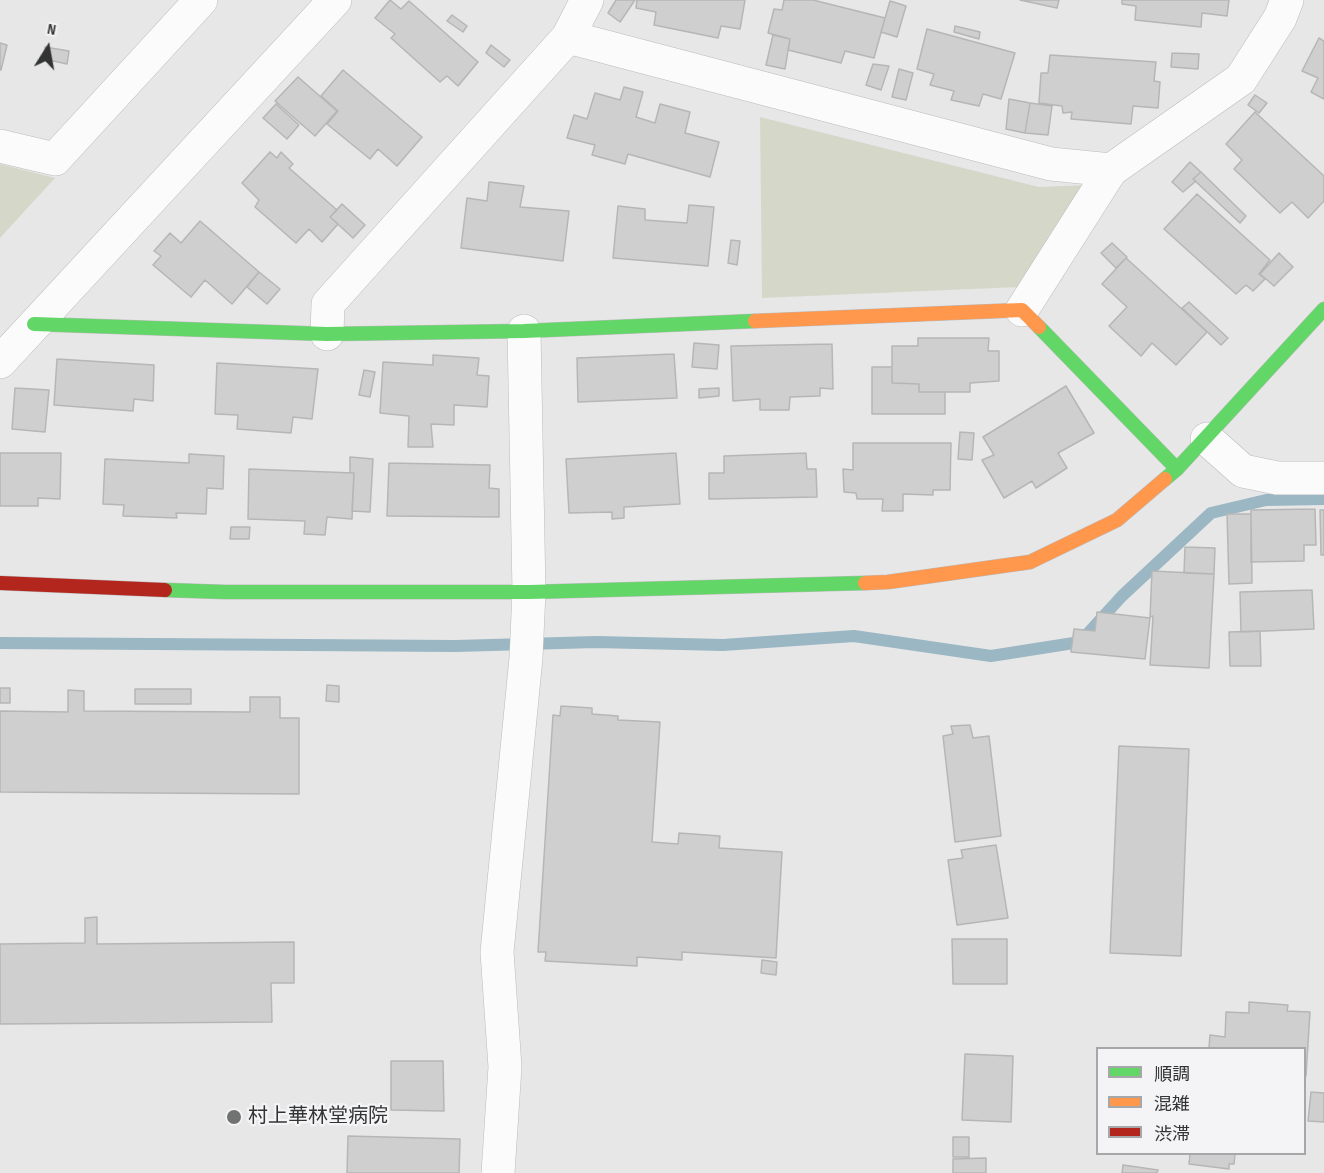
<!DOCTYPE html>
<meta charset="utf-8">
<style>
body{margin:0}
#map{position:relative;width:1324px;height:1173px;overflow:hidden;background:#e7e7e8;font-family:"Sofia Sans Condensed","Noto Sans JP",sans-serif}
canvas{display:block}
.legend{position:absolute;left:1096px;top:1047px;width:210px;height:108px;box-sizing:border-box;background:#f4f4f6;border:2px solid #a6a7a8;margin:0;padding:8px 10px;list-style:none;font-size:18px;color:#323333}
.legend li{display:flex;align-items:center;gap:12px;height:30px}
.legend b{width:30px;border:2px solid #a6a7a8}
.north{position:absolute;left:18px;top:18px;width:60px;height:60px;-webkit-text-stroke:4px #f4f4f6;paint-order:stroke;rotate:11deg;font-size:16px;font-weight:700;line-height:24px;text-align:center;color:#323333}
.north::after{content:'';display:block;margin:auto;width:21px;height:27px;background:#323333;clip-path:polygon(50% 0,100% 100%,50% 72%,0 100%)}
</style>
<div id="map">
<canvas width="1324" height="1173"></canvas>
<ul class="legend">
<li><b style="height:8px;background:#63d668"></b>順調</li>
<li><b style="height:8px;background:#ff974d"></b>混雑</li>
<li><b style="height:8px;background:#b3261e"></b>渋滞</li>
</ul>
<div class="north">N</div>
</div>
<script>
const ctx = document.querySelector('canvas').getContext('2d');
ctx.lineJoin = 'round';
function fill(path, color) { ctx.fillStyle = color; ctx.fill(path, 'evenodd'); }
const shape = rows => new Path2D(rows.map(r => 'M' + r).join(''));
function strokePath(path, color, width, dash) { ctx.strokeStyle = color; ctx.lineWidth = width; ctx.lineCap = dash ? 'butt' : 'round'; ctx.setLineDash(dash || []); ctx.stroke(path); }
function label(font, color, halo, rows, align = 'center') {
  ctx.font = font + ' "Sofia Sans Condensed","Noto Sans JP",sans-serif'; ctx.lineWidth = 4.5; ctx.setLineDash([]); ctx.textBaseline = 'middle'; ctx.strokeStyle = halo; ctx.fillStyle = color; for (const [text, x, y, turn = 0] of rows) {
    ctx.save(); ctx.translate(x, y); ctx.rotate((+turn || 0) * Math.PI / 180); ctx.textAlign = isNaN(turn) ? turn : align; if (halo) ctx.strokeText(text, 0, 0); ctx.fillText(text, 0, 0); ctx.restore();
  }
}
const green = shape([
 [760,117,1039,187,1088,185,1019,287,762,298],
 [0,164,55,178,0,238]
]);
const stream = shape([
 [0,643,456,646,596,642,723,645,854,636,991,656,1080,642,1122,596,1211,513,1266,500,1324,499]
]);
const building = shape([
 [390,0,401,9,409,1,478,62,458,86,447,76,440,82,391,38,395,34,375,18,390,0],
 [616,0,635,0,620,22,608,13,616,0],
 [637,0,745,0,740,29,721,26,718,38,654,25,656,12,636,8,637,0],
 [784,0,813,0,885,18,874,58,845,51,841,63,788,50,790,39,768,33,774,9,782,10,784,0],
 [1020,0,1059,0,1057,8,1020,0],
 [1122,0,1229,0,1227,16,1202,13,1201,27,1135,20,1136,6,1122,4,1122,0],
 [890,1,906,6,897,37,881,32,890,1],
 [452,15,467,26,463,32,447,21,452,15],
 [955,26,980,32,979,39,954,32,955,26],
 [927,29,1015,53,1001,99,983,94,979,106,951,100,954,91,930,85,934,74,917,69,927,29],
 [773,35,790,39,785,69,766,65,773,35],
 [1319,38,1324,41,1324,99,1311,92,1318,78,1302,71,1319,38],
 [0,43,7,45,1,70,0,70,0,43],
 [491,45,510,60,504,67,486,53,491,45],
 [45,47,69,51,67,64,44,59,45,47],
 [1172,53,1199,54,1198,69,1171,67,1172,53],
 [1050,55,1156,62,1154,81,1160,82,1158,108,1133,106,1131,124,1071,119,1072,112,1063,113,1062,106,1039,103,1041,73,1048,73,1050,55],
 [873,64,889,66,881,90,866,85,873,64],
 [899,69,913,73,906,100,892,97,899,69],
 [343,70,422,137,397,166,378,149,370,159,327,124,338,111,321,96,343,70],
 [298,77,337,111,315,136,275,101,298,77],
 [624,87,643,92,636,117,655,123,660,104,690,112,685,133,719,142,710,177,628,154,625,164,592,155,595,145,567,138,574,115,587,119,595,93,620,100,624,87],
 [1255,95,1267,103,1259,113,1248,105,1255,95],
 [1009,99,1030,103,1025,133,1006,129,1009,99],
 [1030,103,1052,106,1048,135,1025,133,1030,103],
 [276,104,299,125,287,139,263,118,276,104],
 [1255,112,1324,176,1324,201,1308,218,1292,202,1280,213,1234,169,1242,160,1226,144,1255,112],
 [270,152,277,158,281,152,293,164,289,168,337,210,330,217,338,224,322,242,309,229,296,243,255,207,259,200,242,183,270,152],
 [1190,162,1201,172,1193,179,1196,181,1183,192,1172,182,1190,162],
 [1201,172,1246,216,1240,223,1193,179,1201,172],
 [489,182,524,186,520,207,569,211,563,261,461,248,467,198,487,201,489,182],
 [1197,194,1270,260,1259,274,1265,279,1253,291,1246,285,1236,294,1164,229,1197,194],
 [342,204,365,225,353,238,330,217,342,204],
 [689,205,714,207,708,266,613,258,618,206,645,209,645,220,687,223,689,205],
 [200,221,259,272,232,304,205,280,191,297,153,265,161,256,154,251,170,233,181,243,200,221],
 [731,240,740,241,737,265,728,263,731,240],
 [1112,243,1127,257,1116,268,1101,253,1112,243],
 [1279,253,1293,267,1274,286,1260,274,1279,253],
 [1126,258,1207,332,1176,365,1152,343,1141,356,1109,326,1127,307,1102,284,1126,258],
 [259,272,280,289,267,304,247,287,259,272],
 [1189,302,1228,338,1221,345,1182,308,1189,302],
 [918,338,989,338,988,351,999,351,999,381,970,383,970,392,919,392,919,384,892,383,892,346,918,346,918,338],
 [694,343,719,345,717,369,692,367,694,343],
 [832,344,833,389,820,388,820,396,790,397,789,410,760,410,760,399,733,401,731,346,832,344],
 [674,354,677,398,578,402,577,358,674,354],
 [433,355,479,358,477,375,489,376,487,407,454,405,454,425,431,424,433,447,408,447,409,416,380,413,383,362,433,365,433,355],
 [57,359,154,365,153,401,134,399,133,411,54,405,57,359],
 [217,363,318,369,312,419,293,417,291,433,237,429,238,415,215,414,217,363],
 [872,367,892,367,892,383,919,384,919,392,945,392,945,414,872,414,872,367],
 [364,370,375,372,370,397,359,395,364,370],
 [1066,386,1094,433,1058,453,1067,468,1036,488,1032,481,1004,498,982,460,994,455,983,437,1066,386],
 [15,388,49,390,45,432,12,429,15,388],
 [719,388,719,396,699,398,699,389,719,388],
 [960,432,974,433,972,460,958,459,960,432],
 [853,443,951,443,950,490,933,490,933,495,903,494,903,511,882,511,883,499,857,499,856,493,844,492,843,469,853,470,853,443],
 [0,453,61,453,60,499,38,498,38,506,0,506,0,453],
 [676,453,680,504,624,507,624,518,612,519,612,512,569,513,566,459,676,453],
 [806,453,807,469,816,469,817,497,709,499,709,473,724,473,724,456,806,453],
 [189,454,224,456,223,489,207,488,206,514,176,513,177,518,123,516,124,505,103,504,105,459,189,463,189,454],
 [350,457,373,459,370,512,352,511,354,473,350,473,350,457],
 [389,463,490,465,489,488,499,489,499,517,387,516,389,463],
 [249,469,354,473,352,519,327,517,325,535,304,534,305,521,248,519,249,469],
 [1315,509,1316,545,1304,545,1304,561,1251,562,1251,510,1315,509],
 [1320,510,1324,510,1324,555,1321,555,1320,510],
 [1227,514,1251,514,1252,583,1229,584,1227,514],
 [231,527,250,527,249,539,230,539,231,527],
 [1185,547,1215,548,1214,574,1184,573,1185,547],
 [1152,571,1214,574,1209,668,1150,665,1153,616,1150,617,1152,571],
 [1312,590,1314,629,1241,632,1240,592,1312,590],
 [1097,612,1150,618,1145,659,1071,652,1074,629,1095,631,1097,612],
 [1260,631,1261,666,1230,666,1229,632,1260,631],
 [327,685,339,686,339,702,326,701,327,685],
 [0,688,10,688,10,703,0,703,0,688],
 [135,689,191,689,191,704,135,704,135,689],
 [68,690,84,691,84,711,250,712,250,697,280,697,280,718,299,718,299,794,0,792,0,711,68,712,68,690],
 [561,706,592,708,592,714,618,716,618,720,660,722,652,842,678,844,679,833,720,836,719,848,782,852,776,958,682,952,682,960,637,957,637,966,545,961,546,952,538,952,553,715,560,716,561,706],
 [970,725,973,738,989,736,1001,836,955,842,943,736,953,734,951,726,970,725],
 [1119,746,1189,749,1181,956,1110,953,1119,746],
 [996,845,1008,918,957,925,948,860,963,858,961,850,996,845],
 [97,917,97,944,294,942,294,983,271,983,272,1022,0,1024,0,944,85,943,85,918,97,917],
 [952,939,1007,939,1007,984,953,984,952,939],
 [762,960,777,962,776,975,761,973,762,960],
 [1249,1002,1288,1005,1287,1011,1310,1012,1306,1076,1304,1048,1209,1048,1210,1035,1225,1037,1226,1012,1249,1013,1249,1002],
 [965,1054,1013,1056,1011,1122,962,1120,965,1054],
 [391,1061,443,1061,444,1111,391,1110,391,1061],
 [1311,1092,1324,1093,1324,1122,1308,1121,1311,1092],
 [348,1136,460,1139,459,1173,347,1173,348,1136],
 [953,1137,969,1137,969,1157,953,1157,953,1137],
 [1190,1154,1235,1154,1234,1164,1229,1164,1229,1169,1189,1164,1190,1154],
 [986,1158,986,1173,953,1173,953,1159,986,1158],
 [1123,1165,1158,1170,1157,1173,1122,1173,1123,1165]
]);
const street = shape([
 [568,37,1051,164,1111,170],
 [0,146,55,159,201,0],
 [1022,310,1111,170,1241,79,1280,18,1287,0],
 [327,334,328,304,568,37,587,0],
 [0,362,335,0],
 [1207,439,1243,471,1277,478,1324,478],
 [498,1173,505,1067,497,952,526,658,529,592,524,331]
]);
const fast = shape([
 [34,324,327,334,524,331,755,321],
 [1039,327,1177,469],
 [1165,479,1177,469,1324,309],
 [165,590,225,592,529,592,865,583]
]);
const slow = shape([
 [755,321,1022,310,1039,327],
 [865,583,888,582,1030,562,1117,520,1165,479]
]);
const jam = shape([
 [0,583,165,590]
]);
const markers = [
 [234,1117,8,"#717272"]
];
const poiNames = [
 ["村上華林堂病院",248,1117]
];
fill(green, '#d5d8c9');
strokePath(stream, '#9ab7c3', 12);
fill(building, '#cfcfd0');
strokePath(building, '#b6b6b6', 1.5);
strokePath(street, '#bbb', 34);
strokePath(fast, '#bbb', 15);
strokePath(slow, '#bbb', 15);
strokePath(jam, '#bbb', 15);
strokePath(street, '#fbfbfc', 33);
strokePath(fast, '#63d668', 14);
strokePath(slow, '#ff974d', 14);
strokePath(jam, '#b3261e', 14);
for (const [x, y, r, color] of markers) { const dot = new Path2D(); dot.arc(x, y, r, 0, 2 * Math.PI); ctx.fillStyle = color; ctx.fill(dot); strokePath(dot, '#f4f4f6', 2); }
label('20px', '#323333', '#f4f4f6', poiNames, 'left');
</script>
